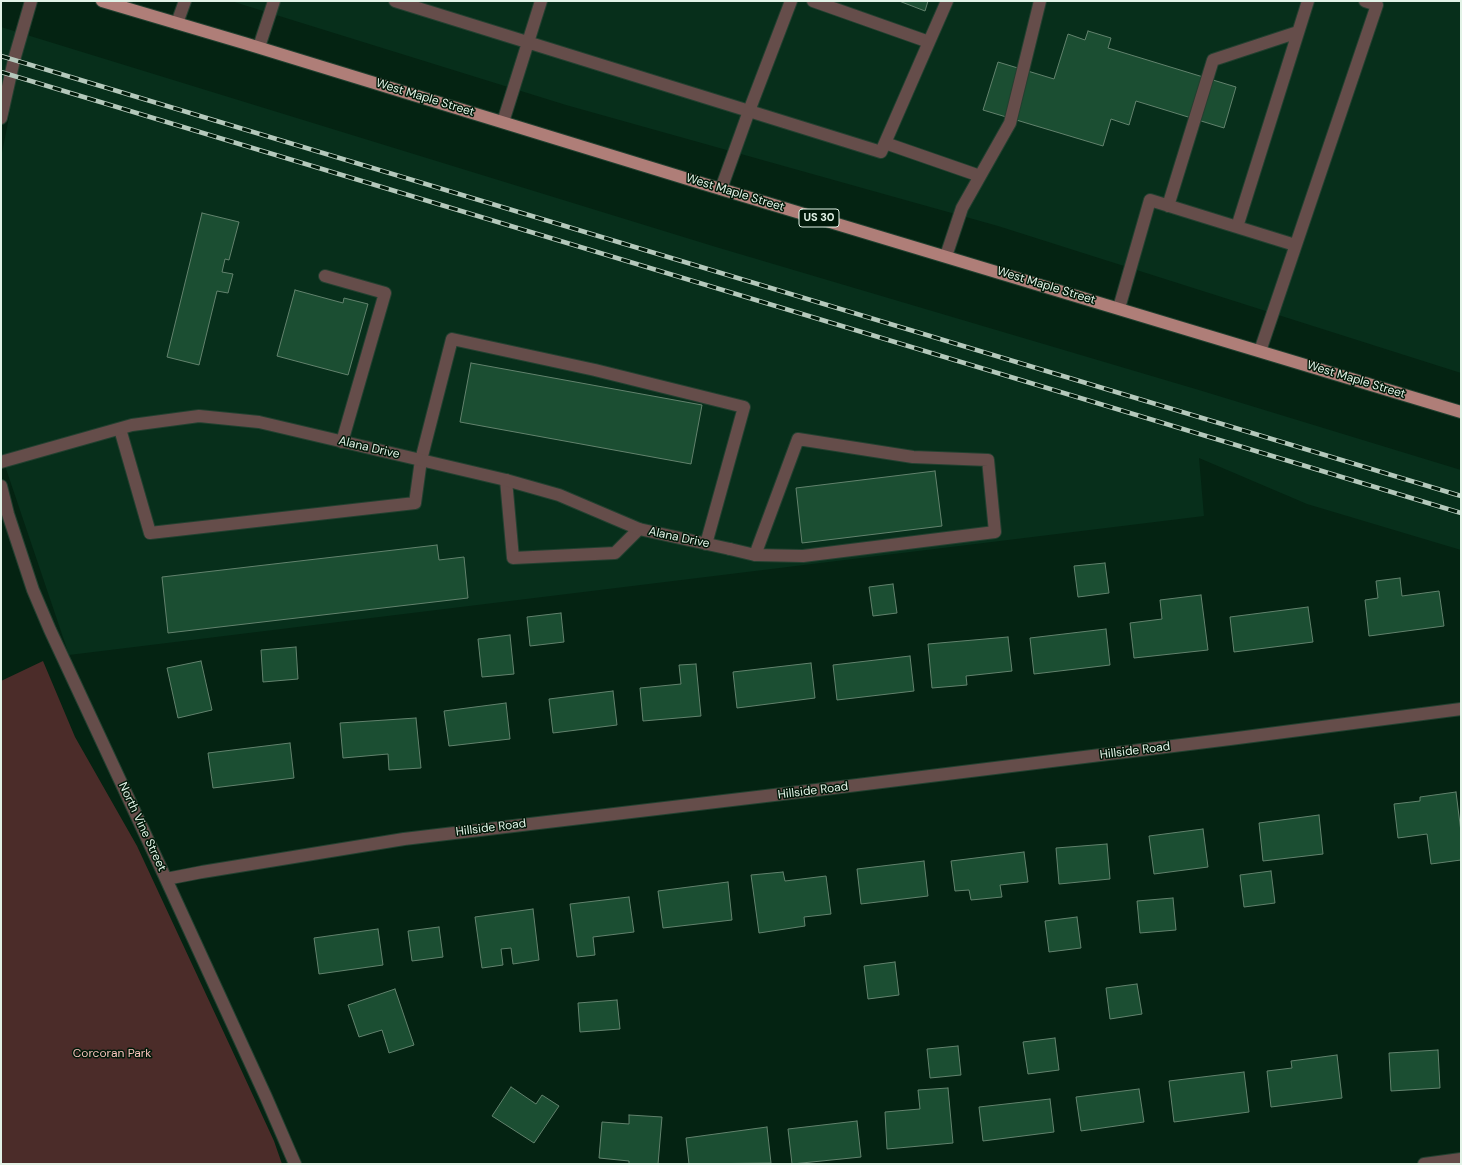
<!DOCTYPE html>
<style>
body{margin:0}
#map{position:relative;width:1462px;height:1165px;overflow:hidden;background:#042312;font-family:"DM Sans",sans-serif}
canvas{display:block}
.frame{position:absolute;inset:0;border:2px solid #e2f3e7;pointer-events:none}
</style>
<div id="map">
<canvas width="1462" height="1165"></canvas>
<div class="frame"></div>
</div>
<script>
const ctx = document.querySelector('canvas').getContext('2d');
ctx.lineJoin = 'round';
function fill(path, color) { ctx.fillStyle = color; ctx.fill(path, 'evenodd'); }
const shape = rows => new Path2D(rows.map(r => 'M' + r).join(''));
function strokePath(path, color, width, dash) { ctx.strokeStyle = color; ctx.lineWidth = width; ctx.lineCap = dash ? 'butt' : 'round'; ctx.setLineDash(dash || []); ctx.stroke(path); }
function label(font, color, halo, rows, align = 'center') {
  ctx.font = font + ' "DM Sans",sans-serif'; ctx.lineWidth = 3; ctx.setLineDash([]); ctx.textBaseline = 'middle'; ctx.strokeStyle = halo; ctx.fillStyle = color; for (const [text, x, y, turn = 0] of rows) {
    ctx.save(); ctx.translate(x, y); ctx.rotate((+turn || 0) * Math.PI / 180); ctx.textAlign = isNaN(turn) ? turn : align; if (halo) ctx.strokeText(text, 0, 0); ctx.fillText(text, 0, 0); ctx.restore();
  }
}
const built = shape([
 [231,1,1461,1,1461,373,998,226,566,105],
 [1,27,716,247,1199,390,1461,470,1461,550,1307,504,1199,458,1204,516,69,655,1,454,1,158,10,112,1,109]
]);
const green = shape([
 [43,661,75,737,137,846,238,1063,274,1141,282,1164,1,1164,1,681]
]);
const building = shape([
 [899,1,928,1,925,11,899,1],
 [1088,31,1111,38,1108,48,1236,87,1224,128,1136,101,1129,125,1111,119,1103,146,983,110,998,62,1054,79,1068,34,1085,40,1088,31],
 [202,213,239,222,229,260,225,259,222,272,233,274,228,293,217,291,199,365,167,357,202,213],
 [295,290,343,303,344,298,368,304,348,375,277,356,295,290],
 [471,363,702,405,691,464,460,422,471,363],
 [935,471,942,526,802,543,796,488,935,471],
 [437,545,439,560,464,557,468,598,168,633,162,577,437,545],
 [1105,563,1109,593,1078,597,1074,566,1105,563],
 [1400,578,1402,596,1439,591,1444,626,1369,636,1365,600,1378,598,1376,581,1400,578],
 [893,584,897,613,873,616,869,587,893,584],
 [1201,595,1208,650,1134,658,1130,623,1162,619,1160,600,1201,595],
 [1308,607,1313,642,1234,652,1230,617,1308,607],
 [561,613,564,642,530,646,527,617,561,613],
 [1106,629,1110,665,1034,674,1030,638,1106,629],
 [510,635,514,674,482,677,478,639,510,635],
 [1008,637,1012,671,966,676,967,685,932,688,928,644,1008,637],
 [296,647,298,679,263,682,261,650,296,647],
 [910,656,914,691,837,700,833,665,910,656],
 [201,661,212,710,178,718,167,668,201,661],
 [811,663,815,698,737,708,733,672,811,663],
 [696,664,701,716,643,721,640,688,681,684,679,665,696,664],
 [613,691,617,725,553,733,549,699,613,691],
 [506,703,510,739,449,746,444,711,506,703],
 [416,718,421,768,389,770,388,754,343,758,340,723,416,718],
 [290,743,294,778,213,788,208,753,290,743],
 [1456,792,1461,832,1461,860,1431,864,1427,834,1398,838,1394,804,1420,801,1420,797,1456,792],
 [1319,815,1323,854,1263,861,1259,823,1319,815],
 [1203,829,1208,867,1154,874,1149,836,1203,829],
 [1107,844,1110,879,1059,884,1056,848,1107,844],
 [1024,852,1028,882,1000,885,1002,897,971,900,969,890,955,891,951,861,1024,852],
 [924,861,928,896,861,904,857,869,924,861],
 [1271,871,1275,903,1244,907,1240,875,1271,871],
 [783,872,785,881,826,876,831,914,804,917,805,926,759,933,751,875,783,872],
 [728,882,732,920,663,928,658,891,728,882],
 [629,897,634,932,593,937,595,955,577,957,570,904,629,897],
 [1173,898,1176,930,1140,933,1137,901,1173,898],
 [533,909,539,960,513,964,511,948,501,949,503,965,482,968,475,917,533,909],
 [1077,917,1081,948,1049,952,1045,921,1077,917],
 [439,927,443,957,412,961,408,931,439,927],
 [378,929,383,965,319,974,314,938,378,929],
 [895,962,899,995,868,999,864,966,895,962],
 [1137,984,1142,1014,1110,1019,1106,988,1137,984],
 [395,989,414,1045,389,1053,382,1030,359,1037,348,1005,395,989],
 [617,1000,620,1029,580,1032,578,1003,617,1000],
 [1055,1038,1059,1070,1028,1074,1023,1042,1055,1038],
 [958,1046,961,1075,930,1078,927,1049,958,1046],
 [1438,1050,1440,1088,1391,1091,1389,1053,1438,1050],
 [1337,1055,1342,1098,1271,1107,1267,1071,1292,1068,1291,1061,1337,1055],
 [1244,1072,1249,1112,1174,1122,1169,1081,1244,1072],
 [511,1087,536,1104,542,1095,559,1106,534,1143,492,1116,511,1087],
 [948,1088,953,1143,887,1149,885,1112,920,1109,918,1090,948,1088],
 [1139,1089,1144,1122,1081,1131,1076,1097,1139,1089],
 [1050,1099,1054,1132,983,1141,979,1107,1050,1099],
 [629,1115,662,1117,658,1164,629,1164,629,1161,599,1158,602,1122,629,1124,629,1115],
 [857,1121,861,1157,792,1164,788,1129,857,1121],
 [767,1127,771,1163,689,1164,686,1138,767,1127]
]);
const service = shape([
 [395,1,881,152,929,42,813,1],
 [177,23,185,1],
 [929,42,947,1],
 [259,47,274,1],
 [503,122,541,1],
 [885,143,980,176],
 [721,189,749,111,791,1],
 [1168,206,1213,60,1298,32],
 [1237,227,1308,1],
 [946,256,962,208,1010,123,1040,1],
 [325,276,385,293,342,442],
 [1119,308,1150,200,1295,245],
 [1260,351,1377,5,1365,1],
 [120,429,150,533,415,503,421,460,452,339,595,370,744,407,706,544],
 [506,480,513,558,615,553,639,529],
 [730,549,755,555,803,556,995,532,988,460,913,457,798,439,755,555]
]);
const minor = shape([
 [1,118,14,60,31,1],
 [1,462,132,425,199,416,259,422,506,480,559,495,639,529,730,549],
 [1,486,8,514,33,590,50,630,166,879,266,1097,295,1164],
 [166,879,202,872,404,839,833,788,1230,739,1461,709],
 [1424,1164,1461,1159]
]);
const primary = shape([
 [102,1,244,43,704,184,1461,412]
]);
const rail = shape([
 [1,56,1461,496],
 [1,72,1461,513]
]);
const shields = [
 [819,218,40]
];
const shieldNames = [
 ["US 30",819,218]
];
const streetNames = [
 ["West Maple Street",425,98,17],
 ["West Maple Street",735,193,17],
 ["West Maple Street",1046,286,17],
 ["West Maple Street",1356,380,17],
 ["Alana Drive",369,448,13],
 ["Alana Drive",679,538,12],
 ["Hillside Road",1135,751,-7],
 ["Hillside Road",813,791,-7],
 ["North Vine Street",142,827,65],
 ["Hillside Road",491,828,-7]
];
const parkNames = [
 ["Corcoran Park",112,1054]
];
fill(built, '#072f1b');
fill(green, '#4b2c29');
fill(building, '#1b4e32');
strokePath(building, '#62826d', 1);
strokePath(service, '#234030', 14);
strokePath(minor, '#234030', 14);
strokePath(primary, '#234030', 14);
strokePath(service, '#654d4a', 12);
strokePath(minor, '#654d4a', 12);
strokePath(primary, '#af7e78', 12);
strokePath(rail, '#b4c8bb', 4.5);
strokePath(rail, '#001909', 3, [9]);
for (const [x, y, w] of shields) { const box = new Path2D(); box.roundRect(x - w / 2, y - 9, w, 18, 3); ctx.fillStyle = '#001909'; ctx.fill(box); strokePath(box, '#e2f3e7', 1); }
label('bold 11px', '#e2f3e7', null, shieldNames);
label('12px', '#e2f3e7', '#001909', streetNames);
label('12px', '#f8c3bc', '#001909', parkNames);
</script>
